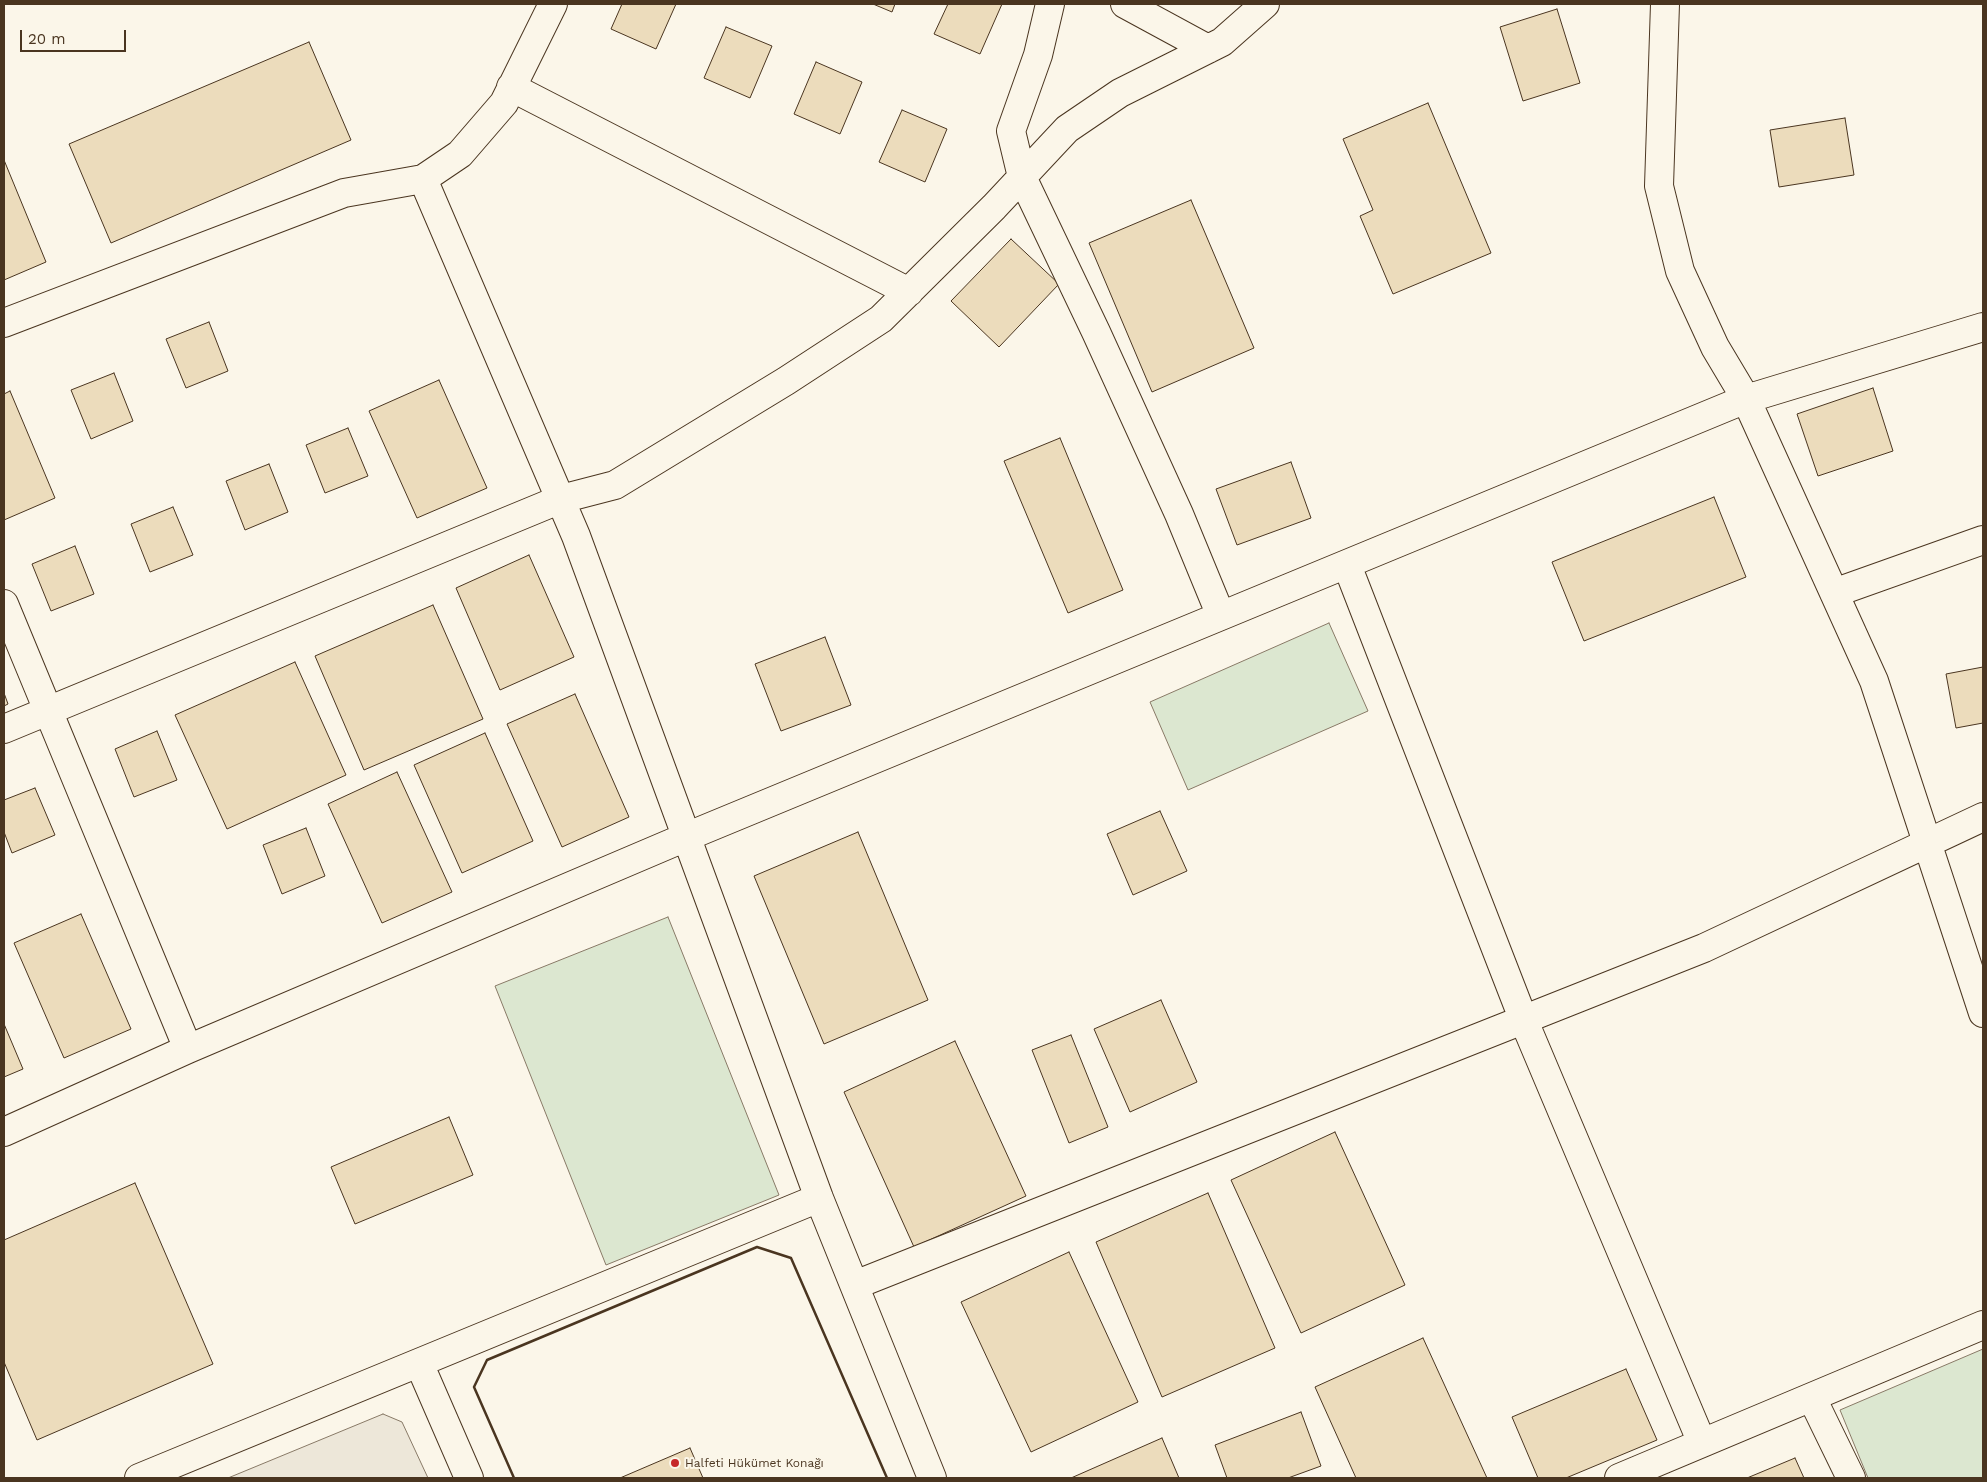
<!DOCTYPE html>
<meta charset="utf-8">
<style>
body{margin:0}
#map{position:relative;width:1987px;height:1482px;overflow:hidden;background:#fbf6e9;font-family:"Work Sans",sans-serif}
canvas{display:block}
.frame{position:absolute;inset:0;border:5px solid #4a3520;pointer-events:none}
.scale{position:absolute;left:20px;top:30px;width:106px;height:22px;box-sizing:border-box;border:2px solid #4a3520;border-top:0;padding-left:6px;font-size:15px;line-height:18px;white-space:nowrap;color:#4a3520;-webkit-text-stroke:4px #fbf6e9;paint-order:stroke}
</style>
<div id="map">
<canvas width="1987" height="1482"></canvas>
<div class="frame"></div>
<div class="scale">20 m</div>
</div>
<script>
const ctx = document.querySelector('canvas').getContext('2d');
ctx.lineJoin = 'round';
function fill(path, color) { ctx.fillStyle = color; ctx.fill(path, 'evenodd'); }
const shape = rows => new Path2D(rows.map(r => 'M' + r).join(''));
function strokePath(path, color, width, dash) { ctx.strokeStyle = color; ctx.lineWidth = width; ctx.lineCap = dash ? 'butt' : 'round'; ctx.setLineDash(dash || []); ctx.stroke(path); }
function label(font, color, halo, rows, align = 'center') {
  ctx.font = font + ' "Work Sans",sans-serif'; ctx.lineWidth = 4; ctx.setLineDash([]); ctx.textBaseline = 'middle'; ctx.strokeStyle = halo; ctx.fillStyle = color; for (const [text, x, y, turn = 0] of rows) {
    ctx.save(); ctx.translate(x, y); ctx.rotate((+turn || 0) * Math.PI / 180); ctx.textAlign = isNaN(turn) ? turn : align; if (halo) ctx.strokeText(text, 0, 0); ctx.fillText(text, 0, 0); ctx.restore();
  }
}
const green = shape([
 [1329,623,1368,711,1188,790,1150,702,1329,623],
 [668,917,779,1195,606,1265,495,986,668,917],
 [1983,1349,1983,1478,1868,1478,1840,1410,1983,1349]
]);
const parking = shape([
 [383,1414,402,1422,428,1478,228,1478,383,1414]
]);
const building = shape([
 [622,4,676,4,656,49,611,29,622,4],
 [873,4,895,4,892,12,873,4],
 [948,4,1002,4,980,54,934,34,948,4],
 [1557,9,1580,83,1523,101,1500,27,1557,9],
 [726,27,772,46,750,98,704,78,726,27],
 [309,42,351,140,111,243,69,144,309,42],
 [816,62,862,82,840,134,794,114,816,62],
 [1428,103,1491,253,1393,294,1360,216,1373,210,1343,139,1428,103],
 [902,110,947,129,925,182,879,162,902,110],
 [1845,118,1854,175,1779,187,1770,130,1845,118],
 [4,160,46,262,4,280,4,160],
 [1191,200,1254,348,1152,392,1089,243,1191,200],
 [1011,239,1059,284,999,347,951,301,1011,239],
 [209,322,228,371,186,388,166,339,209,322],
 [114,373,133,421,91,439,71,390,114,373],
 [439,380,487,488,417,518,369,411,439,380],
 [1873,388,1893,451,1818,476,1797,414,1873,388],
 [10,391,55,498,4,520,4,394,10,391],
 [348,428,368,476,325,493,306,445,348,428],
 [1060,438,1123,590,1068,613,1004,461,1060,438],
 [1291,462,1311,518,1237,545,1216,489,1291,462],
 [269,464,288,512,245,530,226,481,269,464],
 [1714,497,1746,577,1584,641,1552,562,1714,497],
 [173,507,193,555,150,572,131,524,173,507],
 [75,546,94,594,51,611,32,564,75,546],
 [529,555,574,657,500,690,456,588,529,555],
 [433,605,483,719,364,770,315,656,433,605],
 [825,637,851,705,781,731,755,664,825,637],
 [295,662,346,775,227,829,175,715,295,662],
 [1983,667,1983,723,1956,728,1946,674,1983,667],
 [4,693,8,704,4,706,4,693],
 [575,694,629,817,562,847,507,724,575,694],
 [157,731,177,780,134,797,115,749,157,731],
 [485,733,533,841,462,873,414,765,485,733],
 [397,772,452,892,382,923,328,804,397,772],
 [35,788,55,835,12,853,4,832,4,800,35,788],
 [1160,811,1187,871,1133,895,1107,834,1160,811],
 [306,828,325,876,282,894,263,845,306,828],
 [858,832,928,1000,824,1044,754,876,858,832],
 [81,914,131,1029,64,1058,14,943,81,914],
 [1161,1000,1197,1082,1130,1112,1094,1029,1161,1000],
 [4,1024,23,1069,4,1077,4,1024],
 [1071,1035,1108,1127,1069,1143,1032,1050,1071,1035],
 [955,1041,1026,1196,914,1247,844,1092,955,1041],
 [449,1117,473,1175,355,1224,331,1167,449,1117],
 [1335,1132,1405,1285,1301,1333,1231,1180,1335,1132],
 [135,1183,213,1364,37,1440,4,1362,4,1240,135,1183],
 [1208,1193,1275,1348,1162,1397,1096,1242,1208,1193],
 [1069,1252,1138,1402,1031,1452,961,1302,1069,1252],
 [1423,1338,1487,1478,1356,1478,1315,1387,1423,1338],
 [1626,1369,1657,1440,1566,1478,1538,1478,1512,1417,1626,1369],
 [1301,1412,1321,1466,1288,1478,1227,1478,1215,1445,1301,1412],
 [1162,1438,1179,1478,1071,1478,1162,1438],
 [690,1448,703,1478,620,1478,690,1448],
 [1795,1458,1804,1478,1747,1478,1795,1458]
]);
const minor = shape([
 [1050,4,1038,55,1011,131,1022,177,1096,332,1179,514,1221,616],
 [1125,4,1208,49],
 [1665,4,1659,186,1680,271,1715,347,1746,399,1874,681,1983,1013],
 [511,87,909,292],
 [423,179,576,536,819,1198,932,1478],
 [4,323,344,193,423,179,460,154,504,103,553,4],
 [1347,565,1524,1021,1702,1443],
 [1834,593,1983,540],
 [4,604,188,1049],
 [4,729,561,499,615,485,786,381,881,319,994,207,1067,129,1120,93,1222,42,1265,4],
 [4,1132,188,1049,686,837,1746,399,1983,327],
 [855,1285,1704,948,1983,817],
 [419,1363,469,1478],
 [1812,1398,1851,1478],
 [139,1478,819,1198],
 [1619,1478,1983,1325]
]);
const wall = shape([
 [514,1478,474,1387,487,1360,757,1247,791,1258,887,1478]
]);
const markers = [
 [675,1463,5,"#c62828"]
];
const poiNames = [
 ["Halfeti Hükümet Konağı",685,1463]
];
fill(green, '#dce7d0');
strokePath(green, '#887966', 1);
fill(parking, '#ede7d9');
strokePath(parking, '#887966', 1);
fill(building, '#ecdcbc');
strokePath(building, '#4a3520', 1);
strokePath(minor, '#4a3520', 30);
strokePath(minor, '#fbf6e9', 28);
strokePath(wall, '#4a3520', 2.5);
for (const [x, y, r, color] of markers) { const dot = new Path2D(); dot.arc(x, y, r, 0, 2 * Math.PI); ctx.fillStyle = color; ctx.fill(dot); strokePath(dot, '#fbf6e9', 2); }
label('12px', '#4a3520', '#fbf6e9', poiNames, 'left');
</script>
